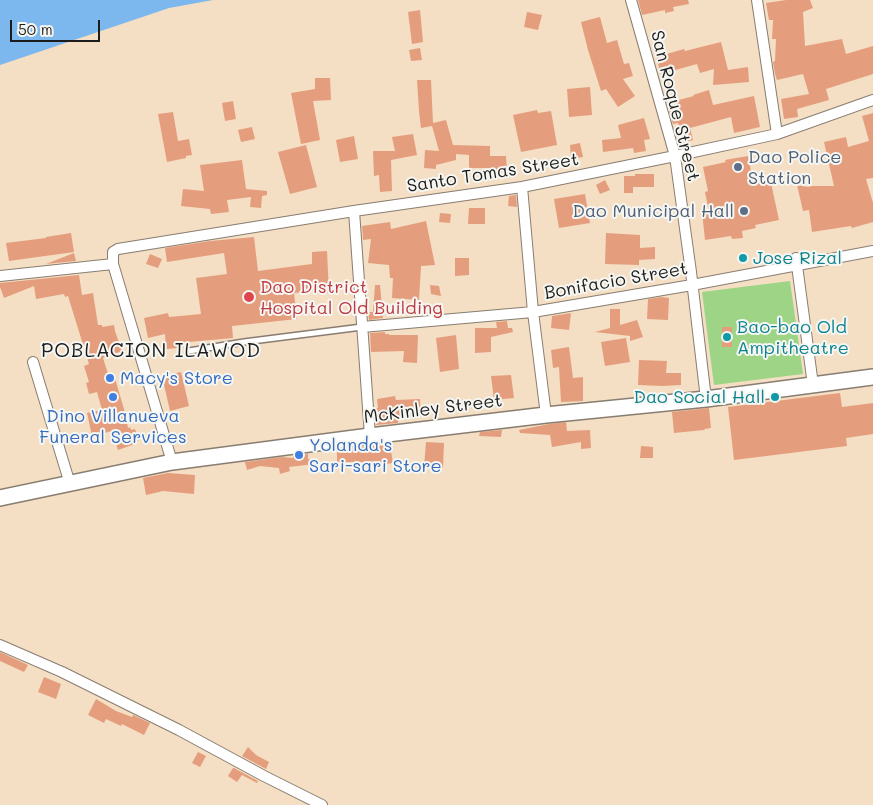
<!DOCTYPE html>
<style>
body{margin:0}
#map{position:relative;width:873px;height:805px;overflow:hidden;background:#f4dec4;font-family:Mali,sans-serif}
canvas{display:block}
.scale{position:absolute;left:10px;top:20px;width:90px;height:22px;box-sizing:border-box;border:2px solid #1c1c1c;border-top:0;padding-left:6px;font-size:15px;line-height:18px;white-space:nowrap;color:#1c1c1c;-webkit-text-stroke:4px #f6f6f2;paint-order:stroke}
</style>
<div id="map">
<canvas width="873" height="805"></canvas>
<div class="scale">50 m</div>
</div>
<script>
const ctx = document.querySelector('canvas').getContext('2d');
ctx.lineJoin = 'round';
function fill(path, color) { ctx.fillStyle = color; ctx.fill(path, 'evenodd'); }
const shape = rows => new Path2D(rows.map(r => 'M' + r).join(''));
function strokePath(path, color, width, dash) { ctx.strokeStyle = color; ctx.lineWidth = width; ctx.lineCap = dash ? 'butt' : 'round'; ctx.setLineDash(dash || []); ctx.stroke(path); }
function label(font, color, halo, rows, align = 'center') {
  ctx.font = font + ' Mali,sans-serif'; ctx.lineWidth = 4; ctx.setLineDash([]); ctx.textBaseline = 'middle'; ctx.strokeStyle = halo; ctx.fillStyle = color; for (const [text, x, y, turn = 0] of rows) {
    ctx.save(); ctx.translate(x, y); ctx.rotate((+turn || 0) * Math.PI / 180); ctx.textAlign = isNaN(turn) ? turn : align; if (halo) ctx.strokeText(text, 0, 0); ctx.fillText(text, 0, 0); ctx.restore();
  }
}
const green = shape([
 [790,281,803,374,714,385,702,292]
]);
const water = shape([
 [0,0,213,0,169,8,0,65]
]);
const building = shape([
 [638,0,688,0,689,4,673,7,674,11,665,13,665,10,642,15],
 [786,0,810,0,813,8,803,12,805,46,842,39,846,54,873,46,873,74,826,89,829,100,797,109,798,117,784,119,781,99,809,94,803,74,777,80,775,74,773,62,775,61,776,39,772,39,773,20,769,20,766,3],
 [420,10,423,42,412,44,408,12],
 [527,12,542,15,538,30,524,27],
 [600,17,607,43,617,40,624,64,629,63,633,76,623,79,635,96,618,107,606,89,601,91,588,50,581,22],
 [721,42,728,70,748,67,749,82,713,85,714,69,700,73,697,64,661,74,656,57,684,49,685,51],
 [420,48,422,60,411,61,409,50],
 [315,78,330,78,331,100,313,101,320,140,301,144,291,93,315,89],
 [417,80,431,80,433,123,446,120,453,145,490,146,490,156,506,156,507,172,493,173,493,168,469,168,469,155,456,154,456,160,436,165,436,169,424,168,425,150,439,151,432,126,421,128,419,111],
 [590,87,592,115,569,117,567,89],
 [709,90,713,105,754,96,760,127,734,133,731,117,690,128,693,140,683,143,678,123,673,124,667,103,694,96,693,95],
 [233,101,236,119,225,121,222,103],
 [537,110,538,113,551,111,557,145,521,152,513,115],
 [173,112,178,141,189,139,192,155,186,156,186,158,167,162,158,114],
 [873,113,873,178,866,179,873,203,873,222,852,228,851,226,812,232,809,210,803,211,797,185,808,187,812,186,834,186,824,142,846,137,848,147,869,141,862,116],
 [644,118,650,139,644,140,646,151,634,153,633,148,603,152,602,140,621,138,618,125],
 [252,127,255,139,241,142,238,130],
 [413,134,417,155,391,160,392,191,380,192,379,175,374,176,373,151,395,151,392,137],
 [354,136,358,159,340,162,336,140],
 [580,143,583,157,571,159,570,145],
 [306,145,317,187,290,194,278,152],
 [748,156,753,181,770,178,779,220,755,225,756,228,742,231,743,238,732,239,731,236,705,240,702,212,709,212,705,192,708,191,703,167,726,162,725,160],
 [242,160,246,189,267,191,267,195,262,196,261,208,250,207,251,197,227,200,229,212,211,214,210,209,181,206,183,189,204,191,200,165],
 [635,174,654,174,654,187,633,187,633,193,624,193,624,176,635,176],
 [605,180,610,190,600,194,596,185],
 [585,194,590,223,559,228,554,199],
 [516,195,517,207,508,206,509,196],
 [469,208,485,208,485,224,468,224],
 [440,213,451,214,450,223,439,222],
 [426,221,435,265,421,266,419,300,392,298,393,278,390,278,389,265,368,263,371,239,363,240,362,226,390,222,391,229],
 [71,233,74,252,9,261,6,243,46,238,46,237],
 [606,233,640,235,640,248,655,247,655,259,639,260,639,265,605,264],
 [254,237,258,271,312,264,312,252,327,251,329,293,314,294,314,291,294,293,297,319,232,326,233,338,177,343,178,348,166,349,165,334,148,338,144,318,168,313,169,317,201,314,196,278,227,274,224,253,167,262,165,248,210,241],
 [74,253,76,261,46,264],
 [150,254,162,259,158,268,146,264],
 [455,258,469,258,469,275,455,276],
 [79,275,82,295,93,293,98,325,102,325,102,327,114,325,115,331,122,351,103,358,109,377,114,375,126,416,128,428,130,427,131,430,135,429,139,440,134,442,135,444,118,450,112,431,92,436,87,413,102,410,97,392,89,394,86,383,89,382,84,366,89,364,68,296,65,297,64,294,36,299,34,286,4,298,0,287,0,283],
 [375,285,380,285,383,318,369,320,368,312,373,312],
 [430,285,439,286,441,296,431,294],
 [661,297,669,298,668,320,647,319,648,299],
 [610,309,620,309,620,325,637,320,643,337,630,341,630,336,595,332,610,328],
 [571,313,569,330,551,328,552,316],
 [507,321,508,328,512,328,513,332,491,337,491,352,475,353,475,328,497,328,496,322],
 [722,327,732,327,732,347,722,347],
 [385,332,385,334,389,334,389,335,418,335,417,363,403,362,404,351,371,352,370,333],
 [456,335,459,369,440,372,436,338],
 [626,338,630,362,605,366,601,342],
 [569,347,573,378,583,377,583,401,561,402,559,367,553,368,551,350],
 [639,360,667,361,666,373,681,373,681,385,662,386,638,385],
 [181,372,189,406,170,411,162,376],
 [511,375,514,398,494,400,491,376],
 [840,393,842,407,873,403,873,434,846,438,847,446,734,460,728,407],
 [395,396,396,400,420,399,421,416,399,417,398,423,376,425,375,408,378,408,377,399],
 [709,408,711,428,705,429,704,430,674,433,672,412],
 [566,422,567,431,590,430,591,448,581,449,581,442,552,447,550,435,520,433,519,430,549,424],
 [502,430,501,437,479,436,480,432],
 [426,442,444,443,443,468,424,467],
 [378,445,378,446,390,445,393,463,386,464,362,463,362,462,337,462,337,450],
 [641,446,653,447,653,458,640,458],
 [308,454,308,459,314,460,314,464,289,467,290,471,280,474,279,468,260,466,247,470,245,462,282,457,293,458,293,456],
 [168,473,195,475,194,494,163,491,146,495,143,478],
 [0,652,28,665,24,672,0,661],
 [44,677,61,684,56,699,38,692],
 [96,699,116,711,132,717,133,715,150,723,144,735,122,724,121,726,106,719,104,723,88,715],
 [248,747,256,755,269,762,266,769,242,756],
 [198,752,206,756,200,767,192,763],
 [233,768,234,768,258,781,257,783,242,775,237,782,228,776]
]);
const lane = shape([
 [189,351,244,342,362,327]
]);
const street = shape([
 [631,0,675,156,691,272,706,399],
 [757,0,777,134],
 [522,187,533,312,546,415],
 [354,211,370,436],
 [796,258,813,385],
 [0,276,113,264],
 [362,327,533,312,692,285,873,251],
 [33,362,70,484],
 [172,462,113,264,113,252,118,249,354,211,522,187,675,156,777,134,873,100],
 [0,645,62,672,179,730,264,776,322,805]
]);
const secondary = shape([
 [0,498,172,462,370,436,546,415,706,399,873,377]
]);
const markers = [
 [738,167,5,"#5c6f8a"],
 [744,211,5,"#5c6f8a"],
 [743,258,5,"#0f9aa8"],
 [249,297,6,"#e0444e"],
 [727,337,5,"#0f9aa8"],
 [110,378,5,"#3f7fe0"],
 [113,397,5,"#3f7fe0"],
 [775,397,5,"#0f9aa8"],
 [299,455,5,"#3f7fe0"]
];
const streetNames = [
 ["San Roque Street",675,106,76],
 ["Santo Tomas Street",493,173,-9],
 ["Bonifacio Street",616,281,-10],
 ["McKinley Street",433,409,-7]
];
const serviceNames = [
 ["Dao Police",748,157],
 ["Station",748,178],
 ["Dao Municipal Hall",734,211,"right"]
];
const cultureNames = [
 ["Jose Rizal",753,258],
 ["Bao-bao Old",737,327],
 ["Ampitheatre",737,348],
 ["Dao Social Hall",765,397,"right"]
];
const healthNames = [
 ["Dao District",260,287],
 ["Hospital Old Building",260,308]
];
const shopNames = [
 ["Macy's Store",120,378],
 ["Dino Villanueva",113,416,"center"],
 ["Funeral Services",113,437,"center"],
 ["Yolanda's",309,445],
 ["Sari-sari Store",309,466]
];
const quarterNames = [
 ["POBLACION ILAWOD",151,351]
];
fill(green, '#9dd485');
fill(water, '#7cb7ee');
fill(building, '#e59e7d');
strokePath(lane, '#887d70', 8);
strokePath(street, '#887d70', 12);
strokePath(secondary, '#887d70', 18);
strokePath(lane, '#fff', 5);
strokePath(street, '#fff', 10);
strokePath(secondary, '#fff', 15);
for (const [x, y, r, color] of markers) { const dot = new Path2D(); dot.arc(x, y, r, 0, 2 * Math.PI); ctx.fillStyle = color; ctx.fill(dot); strokePath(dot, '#f6f6f2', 2); }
label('18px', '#1c1c1c', '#f6f6f2', streetNames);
label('18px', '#4e5e75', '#f6f6f2', serviceNames, 'left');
label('18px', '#0d838f', '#f6f6f2', cultureNames, 'left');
label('18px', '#be3a42', '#f6f6f2', healthNames, 'left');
label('18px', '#366cbe', '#f6f6f2', shopNames, 'left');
ctx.letterSpacing = '1px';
label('20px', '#1c1c1c', '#f6f6f2', quarterNames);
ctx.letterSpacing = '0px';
</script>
